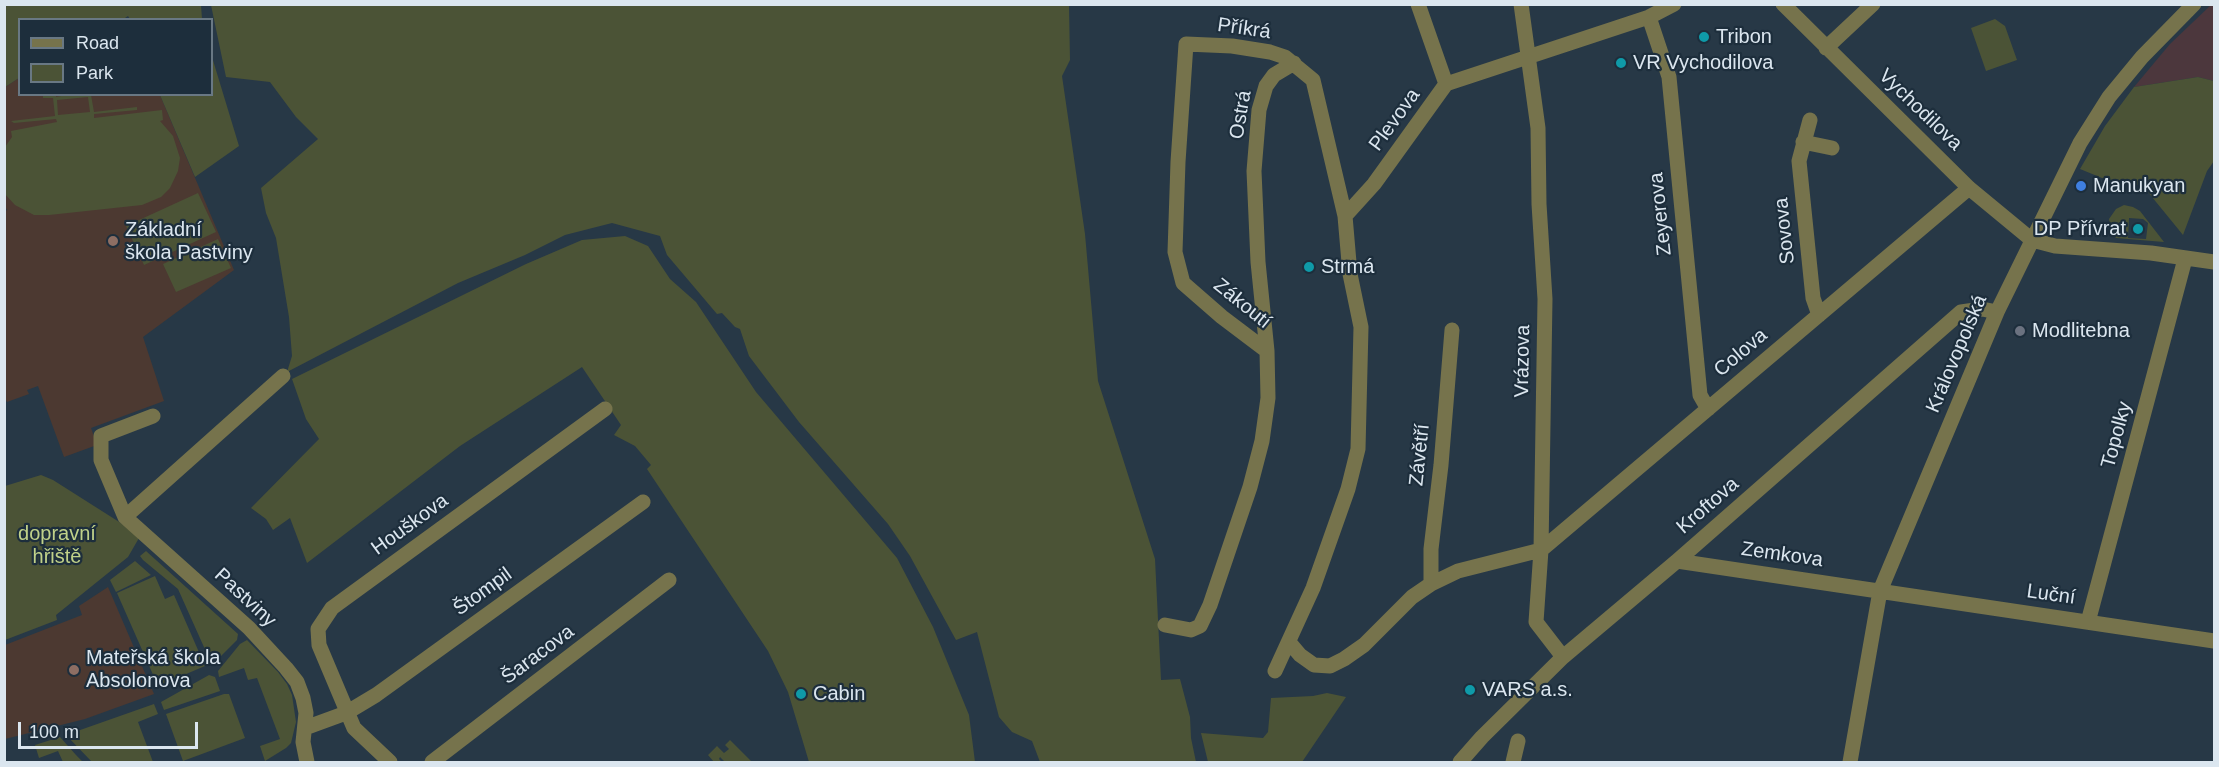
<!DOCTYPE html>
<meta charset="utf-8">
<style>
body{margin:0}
#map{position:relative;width:2219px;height:767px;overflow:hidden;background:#273846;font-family:Helvetica,sans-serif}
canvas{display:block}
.frame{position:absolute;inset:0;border:6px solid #dbe6ef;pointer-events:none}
.legend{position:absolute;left:18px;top:18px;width:195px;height:78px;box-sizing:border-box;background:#1d2e3c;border:2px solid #697884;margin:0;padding:8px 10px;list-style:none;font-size:18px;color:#dbe6ef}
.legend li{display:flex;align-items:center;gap:12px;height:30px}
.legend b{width:30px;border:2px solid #697884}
.scale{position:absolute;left:18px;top:722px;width:180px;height:27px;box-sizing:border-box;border:3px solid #dbe6ef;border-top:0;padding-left:8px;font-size:18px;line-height:21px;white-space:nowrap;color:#dbe6ef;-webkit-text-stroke:4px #1d2e3c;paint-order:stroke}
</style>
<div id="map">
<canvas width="2219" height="767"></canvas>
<div class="frame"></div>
<ul class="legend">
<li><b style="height:8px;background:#76734c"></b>Road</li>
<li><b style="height:16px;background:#4b5336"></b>Park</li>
</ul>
<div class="scale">100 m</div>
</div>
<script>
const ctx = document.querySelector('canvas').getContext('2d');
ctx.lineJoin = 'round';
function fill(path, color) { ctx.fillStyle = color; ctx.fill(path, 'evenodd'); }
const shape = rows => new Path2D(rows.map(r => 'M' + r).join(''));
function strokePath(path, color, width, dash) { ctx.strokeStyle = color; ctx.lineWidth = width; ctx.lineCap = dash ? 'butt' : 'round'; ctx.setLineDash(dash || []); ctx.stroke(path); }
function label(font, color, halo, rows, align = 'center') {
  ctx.font = font + ' Helvetica,sans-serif'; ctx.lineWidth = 4.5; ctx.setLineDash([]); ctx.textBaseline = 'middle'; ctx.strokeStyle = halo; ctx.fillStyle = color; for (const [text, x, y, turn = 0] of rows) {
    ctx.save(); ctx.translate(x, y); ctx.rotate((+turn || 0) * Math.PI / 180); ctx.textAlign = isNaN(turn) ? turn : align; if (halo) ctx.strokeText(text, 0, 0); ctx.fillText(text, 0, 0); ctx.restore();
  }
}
const commercial = shape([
 [2211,5,2214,5,2214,81,2198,77,2134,87,2170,44]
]);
const education = shape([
 [19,78,20,94,160,95,234,270,143,337,164,401,91,428,97,445,64,457,38,386,27,390,29,394,7,402,5,398,4,212,7,210,4,205,5,87],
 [108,587,154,694,85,719,5,739,5,645,82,615,79,606]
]);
const green = shape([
 [5,4,201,5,202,19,130,19,128,16,122,20,20,20,19,78,5,87],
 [211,5,1069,5,1070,60,1062,76,1085,234,1098,381,1155,559,1161,680,1180,679,1190,717,1191,738,1196,762,1040,762,1032,741,1012,732,999,717,977,632,956,640,910,556,888,524,799,422,749,356,740,329,735,327,722,313,717,314,667,255,660,236,612,223,565,235,525,255,458,283,287,372,292,356,289,317,276,238,266,213,261,188,318,139,296,117,270,82,226,77],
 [1995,19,2005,26,2017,60,1986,71,1971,28],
 [212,57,239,146,195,177,160,95,212,94],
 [2198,77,2214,81,2214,161,2207,171,2183,235,2143,186,2102,178,2080,169,2105,126,2134,87],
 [43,95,56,95,56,97,66,95,91,95,94,112,137,107,137,110,94,114,94,118,162,110,163,120,160,121,173,136,180,158,178,171,170,188,161,197,142,205,49,215,34,215,15,205,4,193,5,147,12,137,11,131,57,122,56,119,14,123,11,121,55,116,53,98,43,98],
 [88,97,90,112,58,115,57,100],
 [198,193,216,232,144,265,126,226],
 [2124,205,2133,207,2140,211,2164,242,2116,238,2111,232,2109,219,2116,209],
 [2129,218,2143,219,2148,223,2146,239,2128,238],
 [625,236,648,246,670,279,696,302,756,392,897,558,933,627,969,715,975,762,809,762,788,692,768,651,647,469,651,465,635,446,614,435,621,425,582,367,460,446,307,563,290,518,273,530,266,519,251,508,319,439,306,419,292,379,526,264,582,240],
 [218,239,231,268,176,292,163,264],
 [41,475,53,480,135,532,139,538,128,557,56,615,57,620,5,640,5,486],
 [146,551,238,634,237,640,212,665,178,589,143,560,140,556],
 [135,561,151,575,116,592,110,580],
 [155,576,165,599,174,595,205,666,158,686,117,593],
 [247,640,278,672,287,684,292,695,296,722,291,743,286,748,265,761,260,746,280,739,257,678,248,680,244,668,219,677,218,671,240,644],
 [209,675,215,677,220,691,164,710,161,702],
 [1327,693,1346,697,1302,762,1208,762,1201,733,1263,738,1268,732,1271,698,1313,696],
 [224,694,229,694,245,738,183,761,166,714],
 [154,704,158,714,138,722,153,762,92,762,66,735],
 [60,737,76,755,83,762,63,762,58,751,39,758,35,745],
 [730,740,752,762,725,762,720,757,719,759,722,762,714,762,708,755,717,746,724,753,729,749,725,745]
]);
const minor = shape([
 [1418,4,1446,84],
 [1521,4,1538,128,1539,204,1545,299,1541,550,1536,622,1563,657],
 [1783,4,1969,188,2032,240,2055,246,2151,253,2214,262],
 [1649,17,1669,77,1700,395,1708,409],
 [1826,48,1873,4],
 [1446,84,1649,17,1674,4],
 [1810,120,1799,161,1813,298,1819,315],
 [1803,142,1832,148],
 [1345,216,1374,184,1446,84],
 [1267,351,1258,262,1254,171,1259,110,1266,86,1274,75,1294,63],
 [153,416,101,436,101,460,125,517,249,628,286,668,297,682,303,698,306,713,303,742,307,762],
 [125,517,283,376],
 [1677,561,2214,641],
 [1431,584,1431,549,1441,465,1452,330],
 [2088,622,2185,259],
 [1165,625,1191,630,1200,626,1210,605,1250,487,1262,441,1268,398,1267,351,1222,317,1183,283,1175,252,1178,162,1186,44,1232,46,1270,52,1285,57,1313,80,1345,216,1350,274,1361,327,1358,449,1348,489,1313,588,1275,671],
 [1289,642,1300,655,1314,665,1330,666,1344,659,1364,645,1412,597,1431,584,1458,571,1541,550,1969,188],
 [305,728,346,713,376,695,643,502],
 [390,762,354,728,319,645,318,629,332,608,605,409],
 [432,762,669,580],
 [1460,762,1482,737,1563,657,1677,561,1961,312,1982,309,1997,312],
 [1513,762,1518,741],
 [1850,762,1880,591,1997,312,2080,143,2109,97,2142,57,2194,4]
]);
const markers = [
 [1704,37,6,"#0f9aa8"],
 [1621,63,6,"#0f9aa8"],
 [2081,186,6,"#3f7fe0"],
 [2138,229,6,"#0f9aa8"],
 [113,241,6,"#8d6e63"],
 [1309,267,6,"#0f9aa8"],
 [2020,331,6,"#6b7280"],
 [74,670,6,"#8d6e63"],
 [1470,690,6,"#0f9aa8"],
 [801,694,6,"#0f9aa8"]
];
const streetNames = [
 ["Příkrá",1244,29,8],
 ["Vychodilova",1920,110,44],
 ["Ostrá",1241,115,-80],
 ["Plevova",1395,120,-54],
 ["Zeyerova",1661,214,-96],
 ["Sovova",1785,231,-96],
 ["Zákoutí",1242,304,39],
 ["Colova",1741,353,-40],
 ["Královopolská",1957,354,-67],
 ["Vrázova",1523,361,-89],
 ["Topolky",2117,435,-75],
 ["Závětří",1420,455,-84],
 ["Kroftova",1708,506,-41],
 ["Houškova",410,525,-36],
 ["Zemkova",1782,555,8],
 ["Štompil",483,592,-36],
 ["Luční",2051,595,8],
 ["Pastviny",245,598,43],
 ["Šaracova",538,655,-37]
];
const poiNames = [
 ["Tribon",1716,37],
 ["VR Vychodilova",1633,63],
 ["Manukyan",2093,186],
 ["DP Přívrat",2126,229,"right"],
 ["Základní",125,230],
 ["škola Pastviny",125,253],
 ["Strmá",1321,267],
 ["Modlitebna",2032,331],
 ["Mateřská škola",86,658],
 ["Absolonova",86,681],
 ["VARS a.s.",1482,690],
 ["Cabin",813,694]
];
const parkNames = [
 ["dopravní",57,534],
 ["hřiště",57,557]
];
fill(commercial, '#4c373d');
fill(education, '#4c3931');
fill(green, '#4b5336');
strokePath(minor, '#76734c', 15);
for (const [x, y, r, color] of markers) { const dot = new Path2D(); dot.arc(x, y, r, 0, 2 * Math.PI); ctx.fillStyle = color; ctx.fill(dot); strokePath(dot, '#1d2e3c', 2); }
label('20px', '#dbe6ef', '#1d2e3c', streetNames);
label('20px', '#dbe6ef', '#1d2e3c', poiNames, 'left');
label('20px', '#c0d189', '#1d2e3c', parkNames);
</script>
